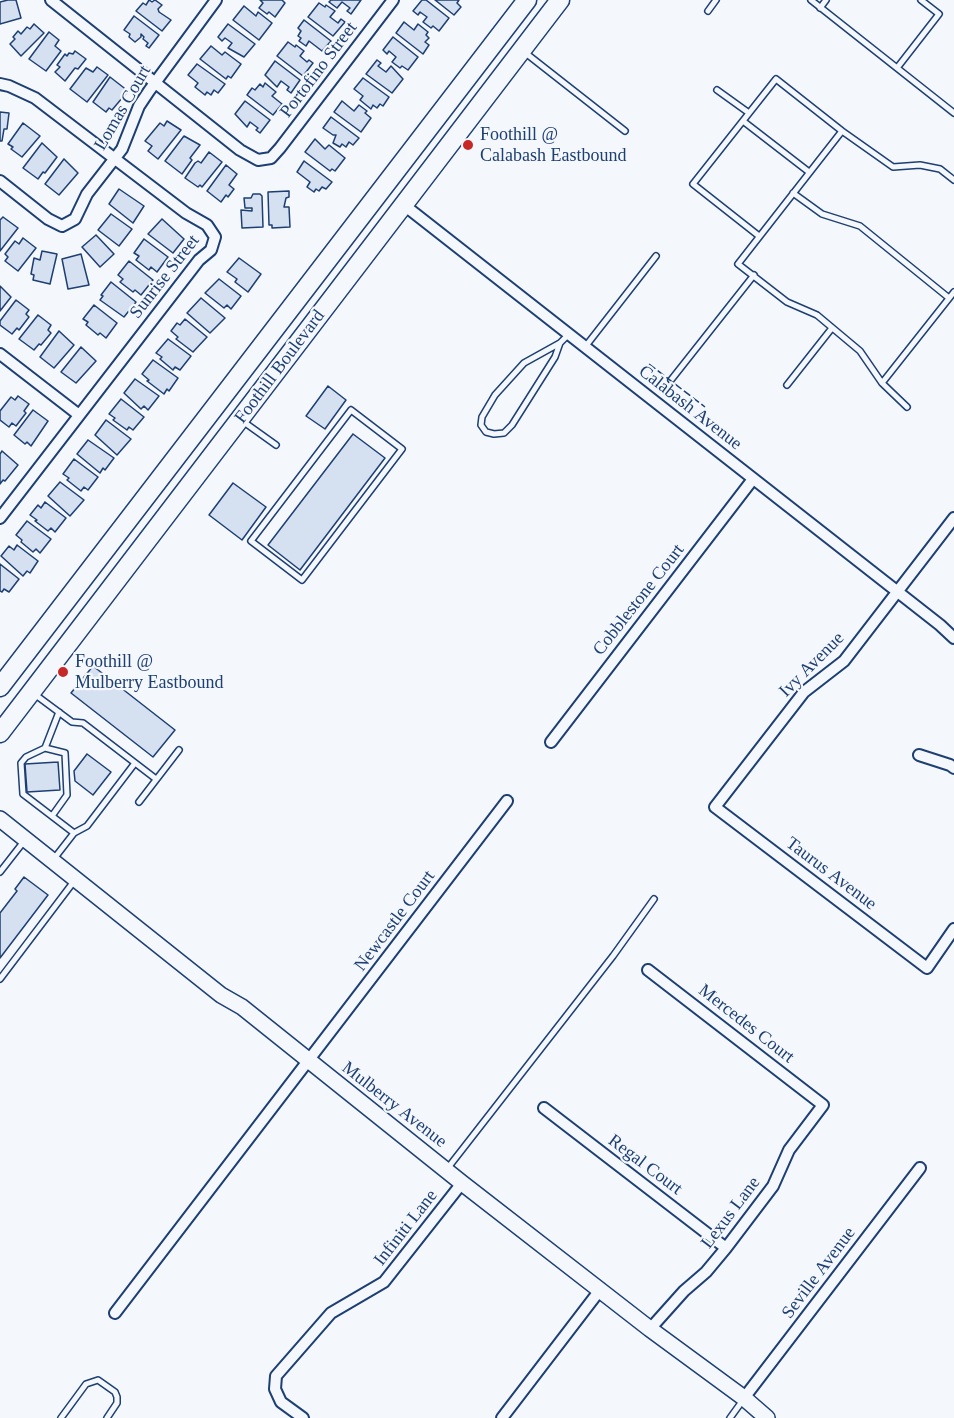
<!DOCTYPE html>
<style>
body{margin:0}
canvas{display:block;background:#f4f7fb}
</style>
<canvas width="954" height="1418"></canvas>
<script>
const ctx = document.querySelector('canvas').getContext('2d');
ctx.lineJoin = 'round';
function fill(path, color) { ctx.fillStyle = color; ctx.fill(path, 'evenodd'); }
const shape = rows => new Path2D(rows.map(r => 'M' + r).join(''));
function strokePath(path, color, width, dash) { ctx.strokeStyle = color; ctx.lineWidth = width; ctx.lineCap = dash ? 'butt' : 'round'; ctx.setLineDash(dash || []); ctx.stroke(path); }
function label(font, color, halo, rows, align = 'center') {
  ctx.font = font + ' "Times New Roman",serif'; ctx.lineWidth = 4.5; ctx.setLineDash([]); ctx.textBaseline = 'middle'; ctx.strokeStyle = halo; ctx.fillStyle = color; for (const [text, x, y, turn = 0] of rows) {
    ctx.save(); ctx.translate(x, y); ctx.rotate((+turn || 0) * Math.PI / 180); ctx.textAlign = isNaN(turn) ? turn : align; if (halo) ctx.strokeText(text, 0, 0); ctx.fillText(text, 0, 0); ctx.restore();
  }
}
const building = shape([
 [8,0,16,0,21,18,0,24,0,2,8,0],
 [149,0,152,2,155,0,162,5,158,9,159,12,171,20,162,31,136,11,143,3,146,5,149,0],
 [260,0,282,0,285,3,275,17,269,12,267,14,259,8,263,3,260,0],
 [331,0,361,0,351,14,347,11,350,8,342,2,337,8,329,2,331,0],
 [422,0,426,0,449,18,439,31,433,26,431,28,423,22,427,17,420,12,418,15,413,11,422,0],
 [435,0,459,0,457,3,461,7,454,15,435,0],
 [319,3,325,7,326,5,335,11,330,17,338,23,341,19,345,22,333,36,308,17,319,3],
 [244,6,256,16,258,12,272,23,259,40,233,20,244,6],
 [134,16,159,35,149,48,146,46,148,43,143,39,144,37,141,34,141,37,135,42,129,37,130,34,124,30,134,16],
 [304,20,331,41,322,51,309,41,306,46,299,41,301,38,298,36,301,31,298,28,304,20],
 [404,22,414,30,418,24,428,32,426,35,429,38,425,42,429,45,423,54,396,33,404,22],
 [34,24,44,33,21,56,10,44,15,39,13,37,18,31,21,34,27,27,30,29,34,24],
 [228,24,255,44,244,57,228,48,232,43,225,38,222,41,218,37,228,24],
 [49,32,59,40,55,46,61,51,46,71,29,59,49,32],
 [393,37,418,57,408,70,402,66,400,68,392,62,396,57,389,51,387,54,383,50,393,37],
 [288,42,295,47,296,45,304,51,300,56,307,62,309,60,313,63,303,76,277,56,288,42],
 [211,46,222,55,225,52,241,64,231,78,228,76,226,79,200,59,211,46],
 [75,51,86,59,78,69,75,68,65,81,55,72,60,67,57,65,65,54,67,56,69,53,73,54,75,51],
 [377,60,381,63,378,66,386,72,391,66,403,79,392,93,366,74,377,60],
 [275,61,300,80,291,93,287,90,289,87,281,81,277,87,265,75,275,61],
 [197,64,225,84,218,93,214,90,211,95,207,92,205,95,195,87,198,83,188,75,197,64],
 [97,67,108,75,87,102,70,89,86,68,93,72,97,67],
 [110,77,128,91,112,110,109,108,106,112,93,102,110,77],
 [363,78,389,97,383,106,380,104,377,108,373,105,371,109,360,100,363,96,354,89,363,78],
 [265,83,276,92,272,96,282,104,273,115,247,95,252,88,255,90,260,84,263,87,265,83],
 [245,101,270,120,260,133,256,130,258,128,250,122,247,127,235,114,245,101],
 [342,101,354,111,359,105,367,111,365,113,371,118,361,132,334,112,342,101],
 [0,112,9,113,7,129,4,129,2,141,0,141,0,112],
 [331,117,359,138,353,145,349,142,346,147,342,144,340,147,333,143,336,135,333,135,323,128,331,117],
 [167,121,181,130,158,159,148,151,152,146,145,141,160,123,164,126,167,121],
 [23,123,40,136,22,157,11,149,13,147,8,144,23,123],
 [184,136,200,145,190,158,192,160,182,174,165,161,184,136],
 [315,139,325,149,329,145,345,158,335,171,332,169,330,171,305,152,315,139],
 [42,143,57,157,45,173,43,172,38,179,23,168,42,143],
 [209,152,222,162,202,187,200,185,198,187,185,178,195,163,198,161,201,163,209,152],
 [64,159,78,173,59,195,45,184,64,159],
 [304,161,332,182,326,189,322,187,319,191,316,189,314,192,307,187,310,182,297,172,304,161],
 [226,165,237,174,229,185,234,189,228,197,226,195,221,202,207,191,226,165],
 [119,189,144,206,133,223,109,204,119,189],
 [289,191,289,197,286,198,284,207,289,207,290,227,272,228,272,225,269,225,268,192,289,191],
 [253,194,260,194,262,196,263,227,242,228,241,210,252,211,252,208,245,208,244,198,251,198,253,194],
 [111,214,132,229,119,246,98,230,111,214],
 [3,217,18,228,0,251,0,220,3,217],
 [162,219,184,239,173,253,148,234,162,219],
 [96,235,114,254,100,267,82,247,96,235],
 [23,238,36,248,18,271,5,261,8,257,5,254,15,241,19,244,23,238],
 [144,239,168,257,157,272,151,267,149,270,136,260,139,256,134,253,144,239],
 [42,251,57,254,50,284,33,280,34,275,31,274,34,258,40,260,42,251],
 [81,254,89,285,68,289,62,259,81,254],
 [239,258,261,274,248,292,235,282,237,279,227,272,239,258],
 [129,261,153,280,141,295,135,290,133,292,120,282,123,279,118,275,129,261],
 [219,279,241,296,231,309,227,305,224,308,205,293,219,279],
 [111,282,136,302,124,317,100,300,103,296,101,295,111,282],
 [0,286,11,297,0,311,0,286],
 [201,298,225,318,210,333,187,313,201,298],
 [16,300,29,310,26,314,29,317,19,330,17,328,12,334,0,325,0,321,16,300],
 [94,305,117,323,106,338,100,333,98,335,86,325,88,322,83,319,94,305],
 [38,315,51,325,48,330,51,333,41,345,39,344,34,350,19,339,38,315],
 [185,319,207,337,193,352,176,339,178,337,171,331,177,323,180,325,185,319],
 [59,331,74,345,54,368,40,357,59,331],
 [168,339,191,356,180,370,175,367,173,370,160,359,162,357,156,353,168,339],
 [81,347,96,361,76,383,61,372,81,347],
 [153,360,178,378,169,391,167,389,164,394,147,381,149,380,142,374,153,360],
 [135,379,159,396,148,410,144,406,141,409,124,393,135,379],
 [328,386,346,400,325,429,306,416,328,386],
 [18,396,29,404,24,411,26,413,16,426,12,423,9,427,0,420,0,411,11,397,15,400,18,396],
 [121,399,144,417,133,430,129,427,127,430,113,420,115,418,109,414,121,399],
 [33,410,48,421,31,446,27,442,25,444,14,435,33,410],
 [106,420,131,439,117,455,95,435,106,420],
 [353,434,385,458,300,570,268,545,353,434],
 [88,440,114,458,105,470,103,468,100,473,77,454,88,440],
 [2,451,18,465,5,481,3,480,0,484,0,454,2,451],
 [74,459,98,477,88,490,84,487,81,491,67,480,69,478,63,474,74,459],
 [60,482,84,500,70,516,48,496,60,482],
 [233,483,266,507,242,540,209,515,233,483],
 [45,502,66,518,55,532,51,528,48,531,35,521,37,520,30,515,38,505,41,508,45,502],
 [27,521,51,539,40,553,36,549,33,552,21,542,22,540,16,535,27,521],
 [17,545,38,561,30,573,27,571,23,576,1,556,9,546,14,550,17,545],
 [0,564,19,579,9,592,4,589,2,592,0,591,0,564],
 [93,666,175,730,153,757,71,693,93,666],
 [87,754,111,772,93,795,75,781,74,771,87,754],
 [58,762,60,790,27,792,25,764,58,762],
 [24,877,48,895,0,958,0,913,17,891,15,889,24,877]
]);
const lane = shape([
 [811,0,954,113],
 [820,8,826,0],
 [708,11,716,0],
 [523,51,625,131],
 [897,68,939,14,921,0],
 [717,90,749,113],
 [743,121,809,172],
 [842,131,738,264,787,302,817,315,860,351,882,383,907,407],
 [793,193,822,214,860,226,949,298],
 [759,236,693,184,776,79,842,131,893,167,920,165,940,169,954,180],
 [560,343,555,357,512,425,504,433,494,434,486,432,481,425,482,417,495,395,524,363,560,343,569,334],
 [585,347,656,256],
 [671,380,754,275],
 [882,383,954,292],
 [787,385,832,328],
 [351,410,402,449,302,580,251,541,351,410],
 [241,420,276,445],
 [33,693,72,722,83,723,156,779],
 [45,748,65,753,67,795,52,816],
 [139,802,179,750],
 [74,833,87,826,135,763],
 [53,860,74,833,23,794,21,763,26,757,45,748,59,712],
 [0,872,25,840],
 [0,979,75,880],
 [447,1169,613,956,654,899],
 [61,1418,86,1384,98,1380,115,1392,117,1397,117,1403,107,1418],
 [730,1418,743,1400]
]);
const street = shape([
 [51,0,240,150,258,160,271,158,280,148,393,0],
 [0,84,9,86,35,98,186,213,207,225,215,237,211,250,199,260,0,518],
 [0,181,48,219,62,226,75,219,87,194,122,149,139,106,149,91,216,0],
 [404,205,940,625,954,638],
 [0,354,79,415],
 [954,518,844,661,804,692,715,807,927,968,954,929],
 [551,742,753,479],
 [919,755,950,765,954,768],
 [648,970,823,1105,789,1150,773,1186,726,1248,706,1272,684,1291,650,1329],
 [544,1108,726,1248],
 [115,1313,507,801],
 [744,1398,920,1168],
 [303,1418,281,1402,275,1389,276,1376,331,1313,384,1282,462,1183],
 [502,1418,600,1290]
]);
const secondary = shape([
 [0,819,221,995,242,1007,462,1183,650,1329,744,1398,767,1418]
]);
const primary = shape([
 [0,687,527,0],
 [0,733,560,0]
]);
const fence = shape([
 [649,364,705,407]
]);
const markers = [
 [468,145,6,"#c62828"],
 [63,672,6,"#c62828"]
];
const streetNames = [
 ["Portofino Street",319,70,-53],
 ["Lomas Court",123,108,-60],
 ["Sunrise Street",165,277,-52],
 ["Foothill Boulevard",280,367,-53],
 ["Calabash Avenue",690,408,38],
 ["Cobblestone Court",639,600,-52],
 ["Ivy Avenue",812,665,-45],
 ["Taurus Avenue",831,874,37],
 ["Newcastle Court",395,921,-53],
 ["Mercedes Court",746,1024,38],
 ["Mulberry Avenue",394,1105,38],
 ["Regal Court",645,1165,37],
 ["Lexus Lane",731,1213,-53],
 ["Infiniti Lane",406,1228,-52],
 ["Seville Avenue",819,1273,-53]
];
const poiNames = [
 ["Foothill @",480,135],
 ["Calabash Eastbound",480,156],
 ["Foothill @",75,662],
 ["Mulberry Eastbound",75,683]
];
fill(building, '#d5e0f0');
strokePath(building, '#1d3f73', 1.5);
strokePath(lane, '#1d3f73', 8);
strokePath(street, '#1d3f73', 14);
strokePath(secondary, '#1d3f73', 18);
strokePath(primary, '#1d3f73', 21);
strokePath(lane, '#f4f7fb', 5);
strokePath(street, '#f4f7fb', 10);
strokePath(secondary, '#f4f7fb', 15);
strokePath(primary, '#f4f7fb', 18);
strokePath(fence, '#1d3f73', 1.5, [8, 3]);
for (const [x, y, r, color] of markers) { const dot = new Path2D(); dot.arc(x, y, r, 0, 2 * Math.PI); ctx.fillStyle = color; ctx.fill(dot); strokePath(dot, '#f4f7fb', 2); }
label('18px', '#1d3f73', '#f4f7fb', streetNames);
label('18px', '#1d3f73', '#f4f7fb', poiNames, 'left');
</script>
